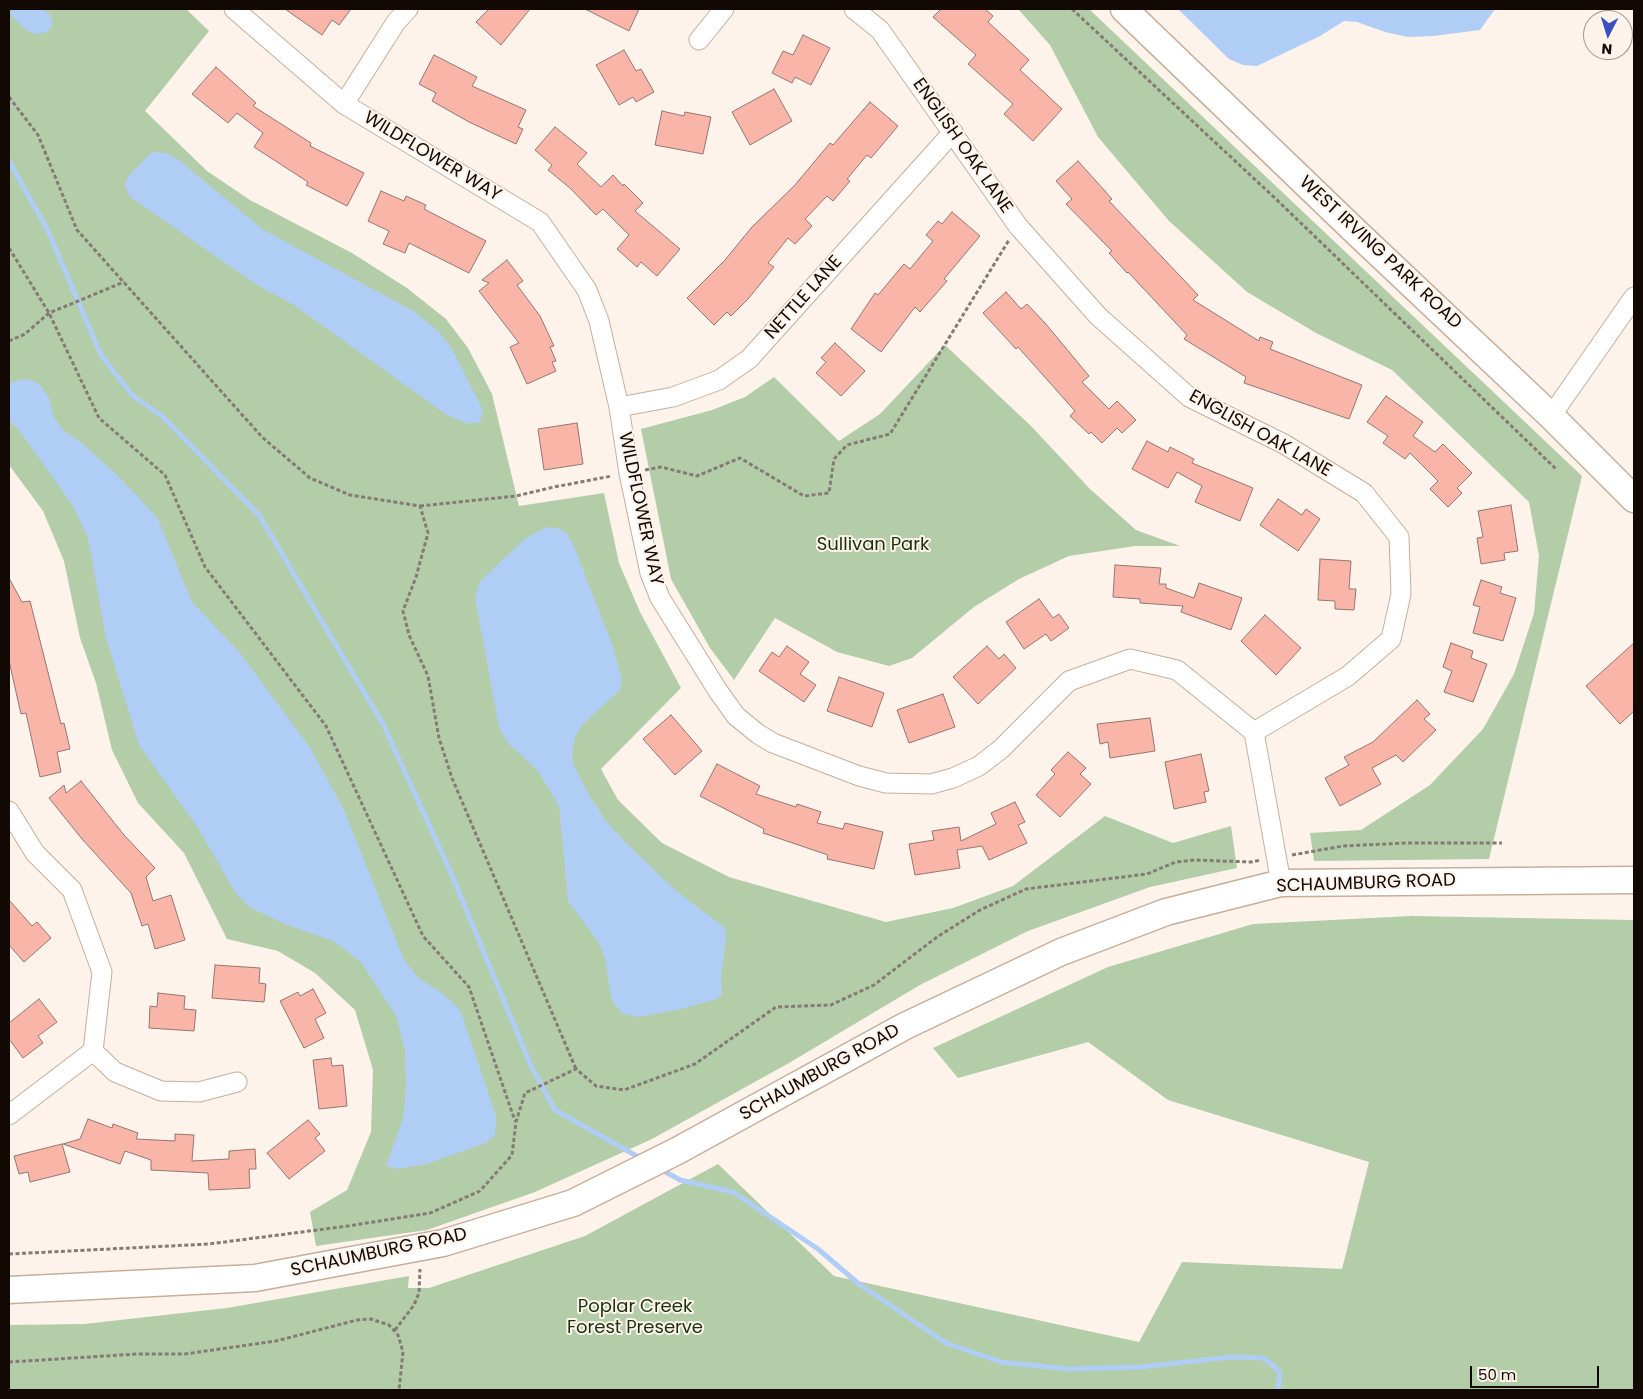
<!DOCTYPE html>
<style>
body{margin:0}
#map{position:relative;width:1643px;height:1399px;overflow:hidden;background:#fef3eb;font-family:Poppins,sans-serif}
canvas{display:block}
.frame{position:absolute;inset:0;border:10px solid #120904;pointer-events:none}
.north{position:absolute;left:1583px;top:10px;width:50px;height:50px;box-sizing:border-box;background:#fef3eb;border:1px solid #a0958f;border-radius:50%;rotate:185deg;font-size:14px;font-weight:700;line-height:20px;text-align:center;color:#120904}
.north::after{content:'';display:block;margin:auto;width:18px;height:22px;background:#3a4fc2;clip-path:polygon(50% 0,100% 100%,50% 72%,0 100%)}
.scale{position:absolute;left:1470px;top:1366px;width:129px;height:22px;box-sizing:border-box;border:2px solid #120904;border-top:0;padding-left:6px;font-size:15px;line-height:18px;white-space:nowrap;color:#120904;-webkit-text-stroke:4px #fef3eb;paint-order:stroke}
</style>
<div id="map">
<canvas width="1643" height="1399"></canvas>
<div class="frame"></div>
<div class="north">N</div>
<div class="scale">50 m</div>
</div>
<script>
const ctx = document.querySelector('canvas').getContext('2d');
ctx.lineJoin = 'round';
function fill(path, color) { ctx.fillStyle = color; ctx.fill(path, 'evenodd'); }
const shape = rows => new Path2D(rows.map(r => 'M' + r).join(''));
function strokePath(path, color, width, dash) { ctx.strokeStyle = color; ctx.lineWidth = width; ctx.lineCap = dash ? 'butt' : 'round'; ctx.setLineDash(dash || []); ctx.stroke(path); }
function label(font, color, halo, rows, align = 'center') {
  ctx.font = font + ' Poppins,sans-serif'; ctx.lineWidth = 4; ctx.setLineDash([]); ctx.textBaseline = 'middle'; ctx.strokeStyle = halo; ctx.fillStyle = color; for (const [text, x, y, turn = 0] of rows) {
    ctx.save(); ctx.translate(x, y); ctx.rotate((+turn || 0) * Math.PI / 180); ctx.textAlign = isNaN(turn) ? turn : align; if (halo) ctx.strokeText(text, 0, 0); ctx.fillText(text, 0, 0); ctx.restore();
  }
}
const green = shape([
 [9,9,186,9,209,31,145,111,207,171,250,200,352,253,407,288,446,319,468,348,492,394,519,506,604,493,619,563,640,612,681,688,601,769,618,800,662,843,729,877,886,922,953,908,1013,886,1105,816,1173,843,1231,826,1237,868,1150,887,1028,931,920,985,789,1063,652,1139,535,1192,427,1230,316,1246,310,1212,347,1190,371,1132,373,1070,355,1010,315,973,278,951,227,939,184,853,138,803,112,750,96,683,80,638,64,561,43,511,9,465],
 [1018,9,1089,9,1582,476,1489,859,1314,861,1310,833,1361,830,1430,785,1483,729,1514,674,1534,613,1539,556,1529,502,1392,370,1316,333,1247,292,1169,221,1098,137,1050,45],
 [945,345,1031,426,1090,489,1136,530,1180,546,1135,546,1069,556,1019,579,974,607,912,658,889,666,837,652,775,618,734,680,710,648,671,579,641,429,712,410,745,397,774,377,839,441,880,414],
 [1411,916,1634,920,1634,1390,9,1390,9,1325,84,1324,227,1308,409,1276,408,1288,429,1288,585,1236,718,1164,834,1276,1139,1342,1182,1262,1342,1269,1369,1162,1168,1100,1088,1042,958,1078,933,1048,1108,967,1253,924]
]);
const water = shape([
 [9,9,42,9,50,14,53,25,47,32,36,34,27,31,9,13],
 [1178,9,1495,9,1480,30,1433,36,1408,37,1385,32,1357,22,1344,21,1320,36,1257,66,1243,65,1229,59],
 [152,152,166,153,179,160,262,229,415,312,437,330,451,347,483,410,480,422,469,424,448,416,294,305,257,285,130,197,124,184,132,172],
 [26,379,38,383,49,397,53,416,64,431,82,443,117,475,157,517,192,602,240,653,311,749,344,810,404,960,419,978,443,994,460,1010,496,1116,495,1135,486,1143,426,1164,398,1169,386,1166,403,1118,406,1088,405,1050,396,1016,361,962,333,941,287,925,251,908,236,894,198,828,139,745,106,638,88,538,73,506,19,430,9,421,9,383],
 [547,527,557,528,566,532,573,544,612,644,622,679,620,690,582,725,575,737,572,753,573,764,588,793,606,821,625,842,674,889,725,928,726,939,721,976,722,994,717,999,681,1009,638,1017,622,1013,612,1001,605,959,599,943,568,901,559,806,538,771,508,743,499,728,475,597,480,581,526,538]
]);
const stream = shape([
 [9,161,48,231,101,355,132,395,162,416,259,515,384,726,451,873,531,1066,555,1110,642,1159],
 [660,1169,680,1180,733,1192,818,1249,859,1284,946,1343,1001,1362,1068,1369,1140,1367,1232,1357,1264,1358,1280,1372,1278,1390]
]);
const building = shape([
 [285,9,351,9,339,25,332,20,322,35,285,9],
 [489,9,530,9,501,45,476,22,489,9],
 [585,9,639,9,629,31,585,9],
 [941,9,985,9,993,16,988,22,1029,60,1020,70,1062,109,1033,141,1004,114,1013,104,968,64,976,55,933,17,941,9],
 [803,35,830,48,811,85,795,77,792,83,772,73,783,51,793,55,803,35],
 [624,50,636,71,641,69,654,92,636,102,633,97,619,105,596,65,624,50],
 [434,55,477,77,472,86,526,110,518,127,523,129,516,144,469,122,432,101,436,93,419,84,434,55],
 [216,67,256,103,253,106,311,143,310,146,364,173,347,206,306,185,308,182,254,147,263,133,237,113,228,123,192,94,216,67],
 [774,89,792,121,750,145,732,112,774,89],
 [870,102,898,126,871,158,867,155,847,179,850,181,833,201,827,196,805,219,812,226,795,244,788,238,768,263,774,267,748,299,731,316,727,312,714,325,687,298,725,260,752,227,795,185,830,143,833,145,870,102],
 [662,111,684,116,685,112,711,117,703,154,655,145,662,111],
 [555,127,587,153,577,164,601,187,613,175,623,186,624,184,643,203,635,211,680,249,657,276,641,262,637,267,617,249,629,235,603,209,596,215,570,188,548,170,552,165,535,150,555,127],
 [1078,161,1112,199,1109,201,1198,295,1193,300,1259,341,1260,337,1273,342,1270,349,1362,385,1349,419,1244,383,1246,377,1184,339,1187,335,1128,272,1127,273,1109,253,1112,251,1066,204,1072,199,1056,181,1078,161],
 [381,191,404,201,406,196,426,205,424,209,486,241,469,273,409,243,405,253,383,244,389,231,368,221,381,191],
 [952,212,980,236,944,279,947,281,920,312,915,307,881,352,851,329,875,293,878,295,904,264,910,269,933,241,926,235,938,221,942,224,952,212],
 [507,260,523,281,517,285,540,316,554,346,550,347,556,361,552,362,556,371,527,384,510,347,519,343,479,291,489,283,482,280,507,260],
 [1006,292,1021,309,1027,304,1045,323,1089,376,1082,382,1109,409,1117,401,1136,420,1122,433,1117,428,1102,443,1091,432,1089,434,1070,416,1075,411,1018,347,1016,349,983,313,1006,292],
 [835,343,865,371,841,396,816,373,826,362,821,358,835,343],
 [1386,396,1423,422,1413,436,1435,452,1443,444,1472,473,1457,488,1462,493,1448,507,1430,489,1438,481,1410,453,1405,459,1383,443,1388,436,1367,422,1386,396],
 [577,423,583,464,544,470,538,429,577,423],
 [1147,441,1168,452,1170,447,1194,459,1192,463,1253,488,1240,521,1195,502,1202,486,1177,472,1168,488,1132,469,1147,441],
 [1278,499,1302,515,1306,509,1320,519,1298,551,1260,525,1278,499],
 [1511,505,1518,551,1504,553,1505,560,1481,564,1477,538,1483,537,1478,511,1511,505],
 [1320,559,1351,561,1349,589,1356,589,1354,610,1335,609,1335,601,1318,600,1320,559],
 [1115,565,1161,568,1159,584,1166,584,1166,588,1194,598,1199,583,1242,598,1231,630,1181,612,1183,606,1140,603,1140,599,1113,597,1115,565],
 [9,578,22,602,30,601,61,724,64,723,70,749,57,752,61,772,40,777,26,713,21,714,9,661,9,578],
 [1481,580,1502,587,1500,593,1516,598,1503,641,1473,633,1480,607,1473,605,1481,580],
 [1039,599,1053,618,1059,614,1069,628,1051,641,1046,634,1024,649,1006,622,1039,599],
 [1265,615,1301,648,1276,675,1241,641,1265,615],
 [1451,643,1473,651,1471,658,1487,664,1473,702,1444,692,1452,671,1443,667,1451,643],
 [1634,643,1634,711,1620,724,1586,686,1634,643],
 [787,646,809,662,800,674,816,685,804,702,759,671,772,652,779,657,787,646],
 [987,646,999,659,1004,654,1016,668,978,704,953,677,987,646],
 [839,677,884,693,872,727,827,711,839,677],
 [943,694,955,727,909,743,897,710,943,694],
 [1417,700,1430,714,1424,719,1436,730,1403,762,1396,755,1372,768,1381,784,1340,806,1325,778,1349,765,1344,757,1373,742,1417,700],
 [671,715,702,751,675,775,643,739,671,715],
 [1150,718,1155,751,1110,758,1108,742,1100,744,1097,724,1150,718],
 [1068,752,1086,768,1080,774,1091,784,1060,817,1036,795,1055,774,1051,770,1068,752],
 [1201,754,1209,791,1204,792,1206,802,1174,809,1165,762,1201,754],
 [717,764,760,786,756,794,796,807,797,804,821,812,817,823,843,829,845,823,883,832,874,869,827,859,828,855,763,833,764,829,700,796,717,764],
 [81,781,124,835,155,868,146,877,153,901,171,895,185,940,155,949,148,924,142,926,131,893,82,839,49,798,64,785,66,793,81,781],
 [1015,802,1025,822,1018,825,1027,843,989,860,982,846,957,850,960,868,915,875,909,844,934,840,932,831,959,827,961,841,996,824,991,813,1015,802],
 [9,900,32,926,37,922,51,938,24,962,9,945,9,900],
 [215,965,260,968,259,983,266,984,264,1002,212,998,215,965],
 [313,989,326,1013,315,1019,324,1038,304,1048,280,1001,298,992,300,996,313,989],
 [158,993,185,996,184,1009,196,1010,194,1031,149,1028,150,1006,157,1007,158,993],
 [39,999,57,1022,38,1036,43,1043,23,1058,9,1039,9,1023,39,999],
 [331,1058,332,1066,343,1065,347,1106,319,1109,313,1060,331,1058],
 [88,1119,112,1128,113,1124,138,1133,136,1139,175,1141,175,1134,194,1135,192,1161,229,1159,229,1151,255,1149,256,1169,249,1169,250,1188,209,1190,208,1173,151,1170,151,1160,125,1151,120,1164,63,1144,80,1139,88,1119],
 [308,1120,320,1134,315,1138,325,1151,289,1179,267,1153,308,1120],
 [62,1144,70,1172,30,1182,28,1172,19,1174,14,1156,62,1144]
]);
const path = shape([
 [1072,9,1277,200,1556,469],
 [9,97,38,135,77,230,262,437,310,478,350,495,420,506,428,533,416,577,403,611,409,635,428,676,439,738,452,778,576,1069],
 [9,248,49,313,99,418,165,475,205,567,326,726,423,936,469,987,515,1121],
 [9,341,25,334,49,313,124,282],
 [645,470,661,467,697,476,740,458,804,496,829,493,834,459,847,445,890,434,1009,240],
 [420,506,516,496,554,487,612,476],
 [1292,855,1343,846,1406,843,1502,843],
 [9,1254,209,1244,348,1226,430,1213,480,1191,512,1155,516,1122,525,1093,576,1069,596,1086,624,1090,695,1064,776,1007,831,1005,874,985,937,937,980,910,1026,889,1147,874,1176,862,1195,860,1251,862,1261,860],
 [395,1330,414,1305,419,1293,420,1269],
 [9,1362,137,1354,185,1354,276,1341,357,1320,371,1319,389,1325,398,1335,403,1352,399,1390]
]);
const minor = shape([
 [234,9,344,104,540,222,587,290,599,321,619,407,629,473,650,573,660,598,718,691,736,716,758,734,773,743,859,776,886,783,931,784,953,778,979,766,1001,749,1069,681,1130,659,1177,670,1254,732,1281,883],
 [854,9,880,30,1018,226,1098,316,1189,397,1284,444,1364,493,1399,537,1401,594,1391,639,1348,676,1254,732],
 [699,40,724,9],
 [344,104,396,22,408,9],
 [619,407,673,397,719,380,749,359,953,132],
 [1551,416,1634,297],
 [9,811,35,853,72,890,102,972,93,1051,9,1115],
 [93,1051,115,1072,161,1091,199,1092,237,1082]
]);
const secondary = shape([
 [1124,9,1356,232,1551,416,1634,499],
 [9,1290,255,1278,443,1243,573,1203,677,1151,905,1026,1061,952,1166,912,1281,883,1634,880]
]);
const streetNames = [
 ["ENGLISH OAK LANE",962,146,55],
 ["WILDFLOWER WAY",432,157,31],
 ["WEST IRVING PARK ROAD",1380,253,43],
 ["NETTLE LANE",804,298,-48],
 ["ENGLISH OAK LANE",1260,434,29],
 ["WILDFLOWER WAY",640,509,78],
 ["SCHAUMBURG ROAD",1366,884,-2],
 ["SCHAUMBURG ROAD",820,1073,-29],
 ["SCHAUMBURG ROAD",379,1253,-12]
];
const parkNames = [
 ["Sullivan Park",873,545],
 ["Poplar Creek",635,1307],
 ["Forest Preserve",635,1328]
];
fill(green, '#b3cda8');
fill(water, '#b0cdf6');
strokePath(stream, '#b0cdf6', 5);
fill(building, '#f9b5a8');
strokePath(building, '#957670', 1);
strokePath(minor, '#c7ae9a', 21);
strokePath(secondary, '#c7ae9a', 29);
strokePath(path, '#857b74', 3, [4, 2.5]);
strokePath(minor, '#fff', 19);
strokePath(secondary, '#fff', 26);
label('18px', '#120904', '#fef3eb', streetNames);
label('18px', '#19310c', '#fef3eb', parkNames);
</script>
